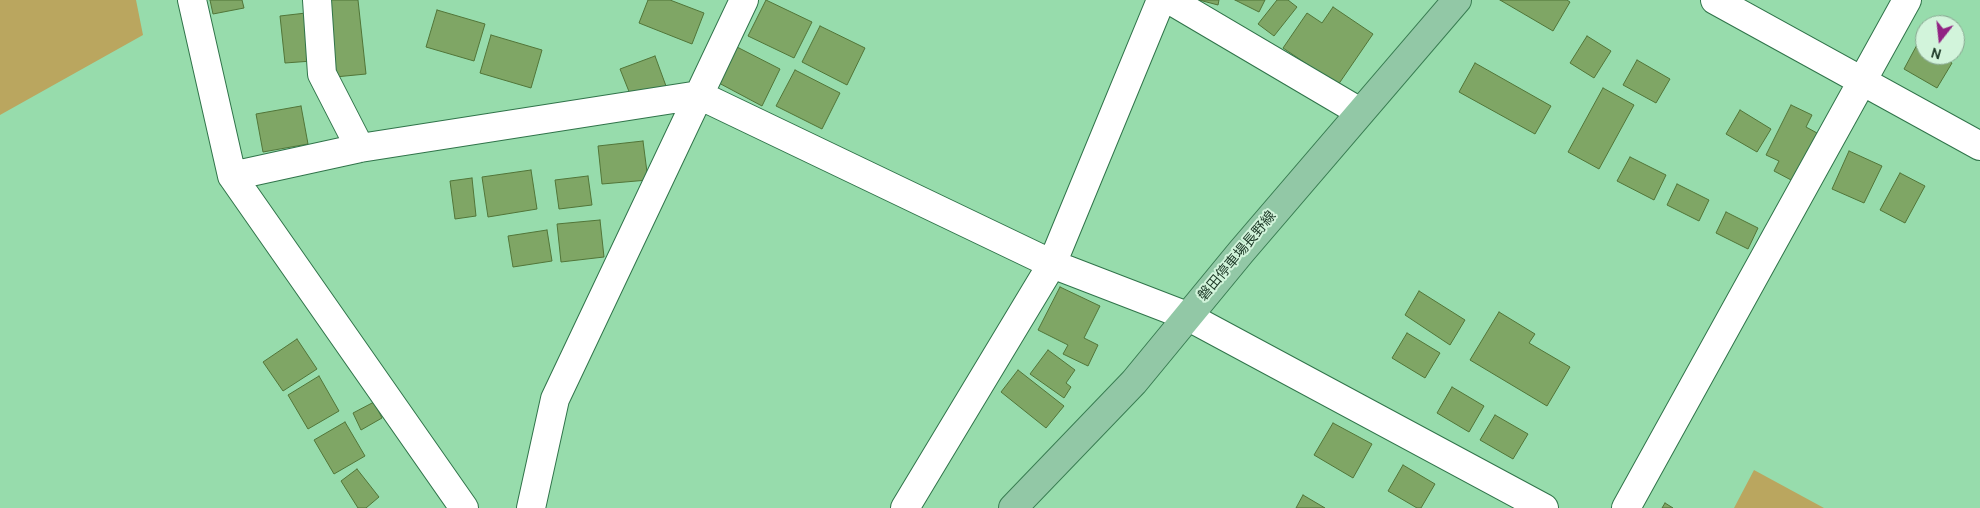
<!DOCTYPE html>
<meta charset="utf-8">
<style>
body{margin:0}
#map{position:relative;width:1980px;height:508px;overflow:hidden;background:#97dcac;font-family:Cabin,sans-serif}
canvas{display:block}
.north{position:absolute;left:1915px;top:15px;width:50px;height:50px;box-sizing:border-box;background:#d2f4db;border:1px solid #89a892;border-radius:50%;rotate:196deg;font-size:14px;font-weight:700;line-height:20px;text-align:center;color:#1b3725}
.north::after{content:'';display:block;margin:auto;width:18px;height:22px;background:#912283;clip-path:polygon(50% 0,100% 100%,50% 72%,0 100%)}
</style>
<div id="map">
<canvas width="1980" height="508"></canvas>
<div class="north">N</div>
</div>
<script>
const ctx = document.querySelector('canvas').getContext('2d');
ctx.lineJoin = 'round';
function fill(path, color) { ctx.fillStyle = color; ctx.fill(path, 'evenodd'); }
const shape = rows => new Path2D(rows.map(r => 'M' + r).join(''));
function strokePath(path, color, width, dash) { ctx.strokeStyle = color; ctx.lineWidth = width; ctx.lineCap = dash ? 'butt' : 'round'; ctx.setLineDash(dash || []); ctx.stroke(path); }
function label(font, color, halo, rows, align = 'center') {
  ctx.font = font + ' Cabin,"Noto Sans JP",sans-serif'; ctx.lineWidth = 4; ctx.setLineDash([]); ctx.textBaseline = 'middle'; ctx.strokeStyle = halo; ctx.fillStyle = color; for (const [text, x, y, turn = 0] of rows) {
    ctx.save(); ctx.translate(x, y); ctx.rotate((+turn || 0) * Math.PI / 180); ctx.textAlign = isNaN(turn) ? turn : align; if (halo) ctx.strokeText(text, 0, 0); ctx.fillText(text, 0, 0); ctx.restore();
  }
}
const green = shape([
 [0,0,136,0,143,35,0,115],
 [1754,470,1824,508,1734,508]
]);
const building = shape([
 [210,0,242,0,244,8,213,14,210,0],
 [326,0,358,0,366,74,335,77,326,0],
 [648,0,670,0,704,13,692,44,639,23,648,0],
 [766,0,812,22,794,58,748,36,766,0],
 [1199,0,1219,0,1218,5,1199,0],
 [1235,0,1265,0,1259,12,1235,0],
 [1277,0,1288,0,1297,7,1274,36,1258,24,1277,0],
 [1500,0,1567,0,1570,2,1553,31,1500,0],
 [1333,7,1373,34,1338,85,1283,48,1307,13,1322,23,1333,7],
 [437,10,485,24,474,61,426,47,437,10],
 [306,13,312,61,285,63,280,16,306,13],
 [820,26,865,48,847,85,802,62,820,26],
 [491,35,542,50,531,88,480,73,491,35],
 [1587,36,1611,51,1594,78,1570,63,1587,36],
 [1918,43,1925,47,1925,55,1939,55,1952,63,1937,88,1904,69,1918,43],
 [735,46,780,69,762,106,717,82,735,46],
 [655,56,666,86,632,99,620,69,655,56],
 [1637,60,1670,79,1656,103,1623,85,1637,60],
 [1475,63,1551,106,1535,134,1459,92,1475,63],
 [795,70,840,93,822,129,776,106,795,70],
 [1603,88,1634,105,1599,169,1568,152,1603,88],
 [1791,105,1812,115,1806,127,1817,133,1793,181,1774,171,1779,161,1766,155,1791,105],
 [301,106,308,144,263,152,256,114,301,106],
 [1740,110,1771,129,1757,152,1726,134,1740,110],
 [643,141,648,180,602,184,598,146,643,141],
 [1849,151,1882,166,1864,203,1832,189,1849,151],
 [1630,157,1666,175,1654,200,1617,181,1630,157],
 [531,170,537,209,488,217,482,177,531,170],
 [1900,173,1925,186,1905,223,1880,210,1900,173],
 [588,176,592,205,559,209,555,180,588,176],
 [472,178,476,216,455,219,450,181,472,178],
 [1677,184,1709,200,1699,221,1667,205,1677,184],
 [1726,212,1758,228,1748,249,1716,233,1726,212],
 [600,220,604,257,561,262,557,224,600,220],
 [547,230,552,261,513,267,508,236,547,230],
 [1060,287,1100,306,1084,338,1098,345,1088,366,1063,354,1068,345,1038,330,1060,287],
 [1419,291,1465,320,1450,345,1405,315,1419,291],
 [1499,312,1535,334,1529,343,1570,367,1547,406,1470,360,1499,312],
 [1407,333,1440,353,1425,378,1392,358,1407,333],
 [297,339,317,369,283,391,263,362,297,339],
 [1048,350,1075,370,1066,383,1071,387,1064,398,1030,374,1048,350],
 [1018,370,1064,406,1046,428,1001,392,1018,370],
 [319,376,339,411,308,429,288,395,319,376],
 [1452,387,1484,406,1469,432,1437,413,1452,387],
 [374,402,382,418,361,430,353,413,374,402],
 [1495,415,1528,434,1513,459,1480,440,1495,415],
 [345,422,365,456,334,474,314,440,345,422],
 [1333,423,1372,444,1353,478,1314,455,1333,423],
 [1403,465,1435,484,1421,508,1417,508,1388,491,1403,465],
 [357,469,379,497,366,508,358,508,341,481,357,469],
 [1303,495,1325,508,1296,508,1303,495],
 [1665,503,1673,508,1662,508,1665,503]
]);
const minor = shape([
 [192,0,232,176,464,508],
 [317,0,322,74,360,148],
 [1170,0,1360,112],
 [1715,0,1980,146],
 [232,176,360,148,699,95,1052,264,1187,316,1544,508],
 [531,508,555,399,744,0],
 [905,508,1052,264,1161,0],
 [1626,508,1907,0]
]);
const major = shape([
 [1013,508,1134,382,1241,252,1457,0]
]);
const streetNames = [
 ["磐田停車場長野線",1237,256,-50]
];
fill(green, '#baa65f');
fill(building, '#7fa665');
strokePath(building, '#517538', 1);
strokePath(minor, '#30744a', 30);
strokePath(major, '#397d52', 30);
strokePath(minor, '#fff', 28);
strokePath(major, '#92c8a6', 28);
label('14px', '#1b3725', '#d2f4db', streetNames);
</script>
